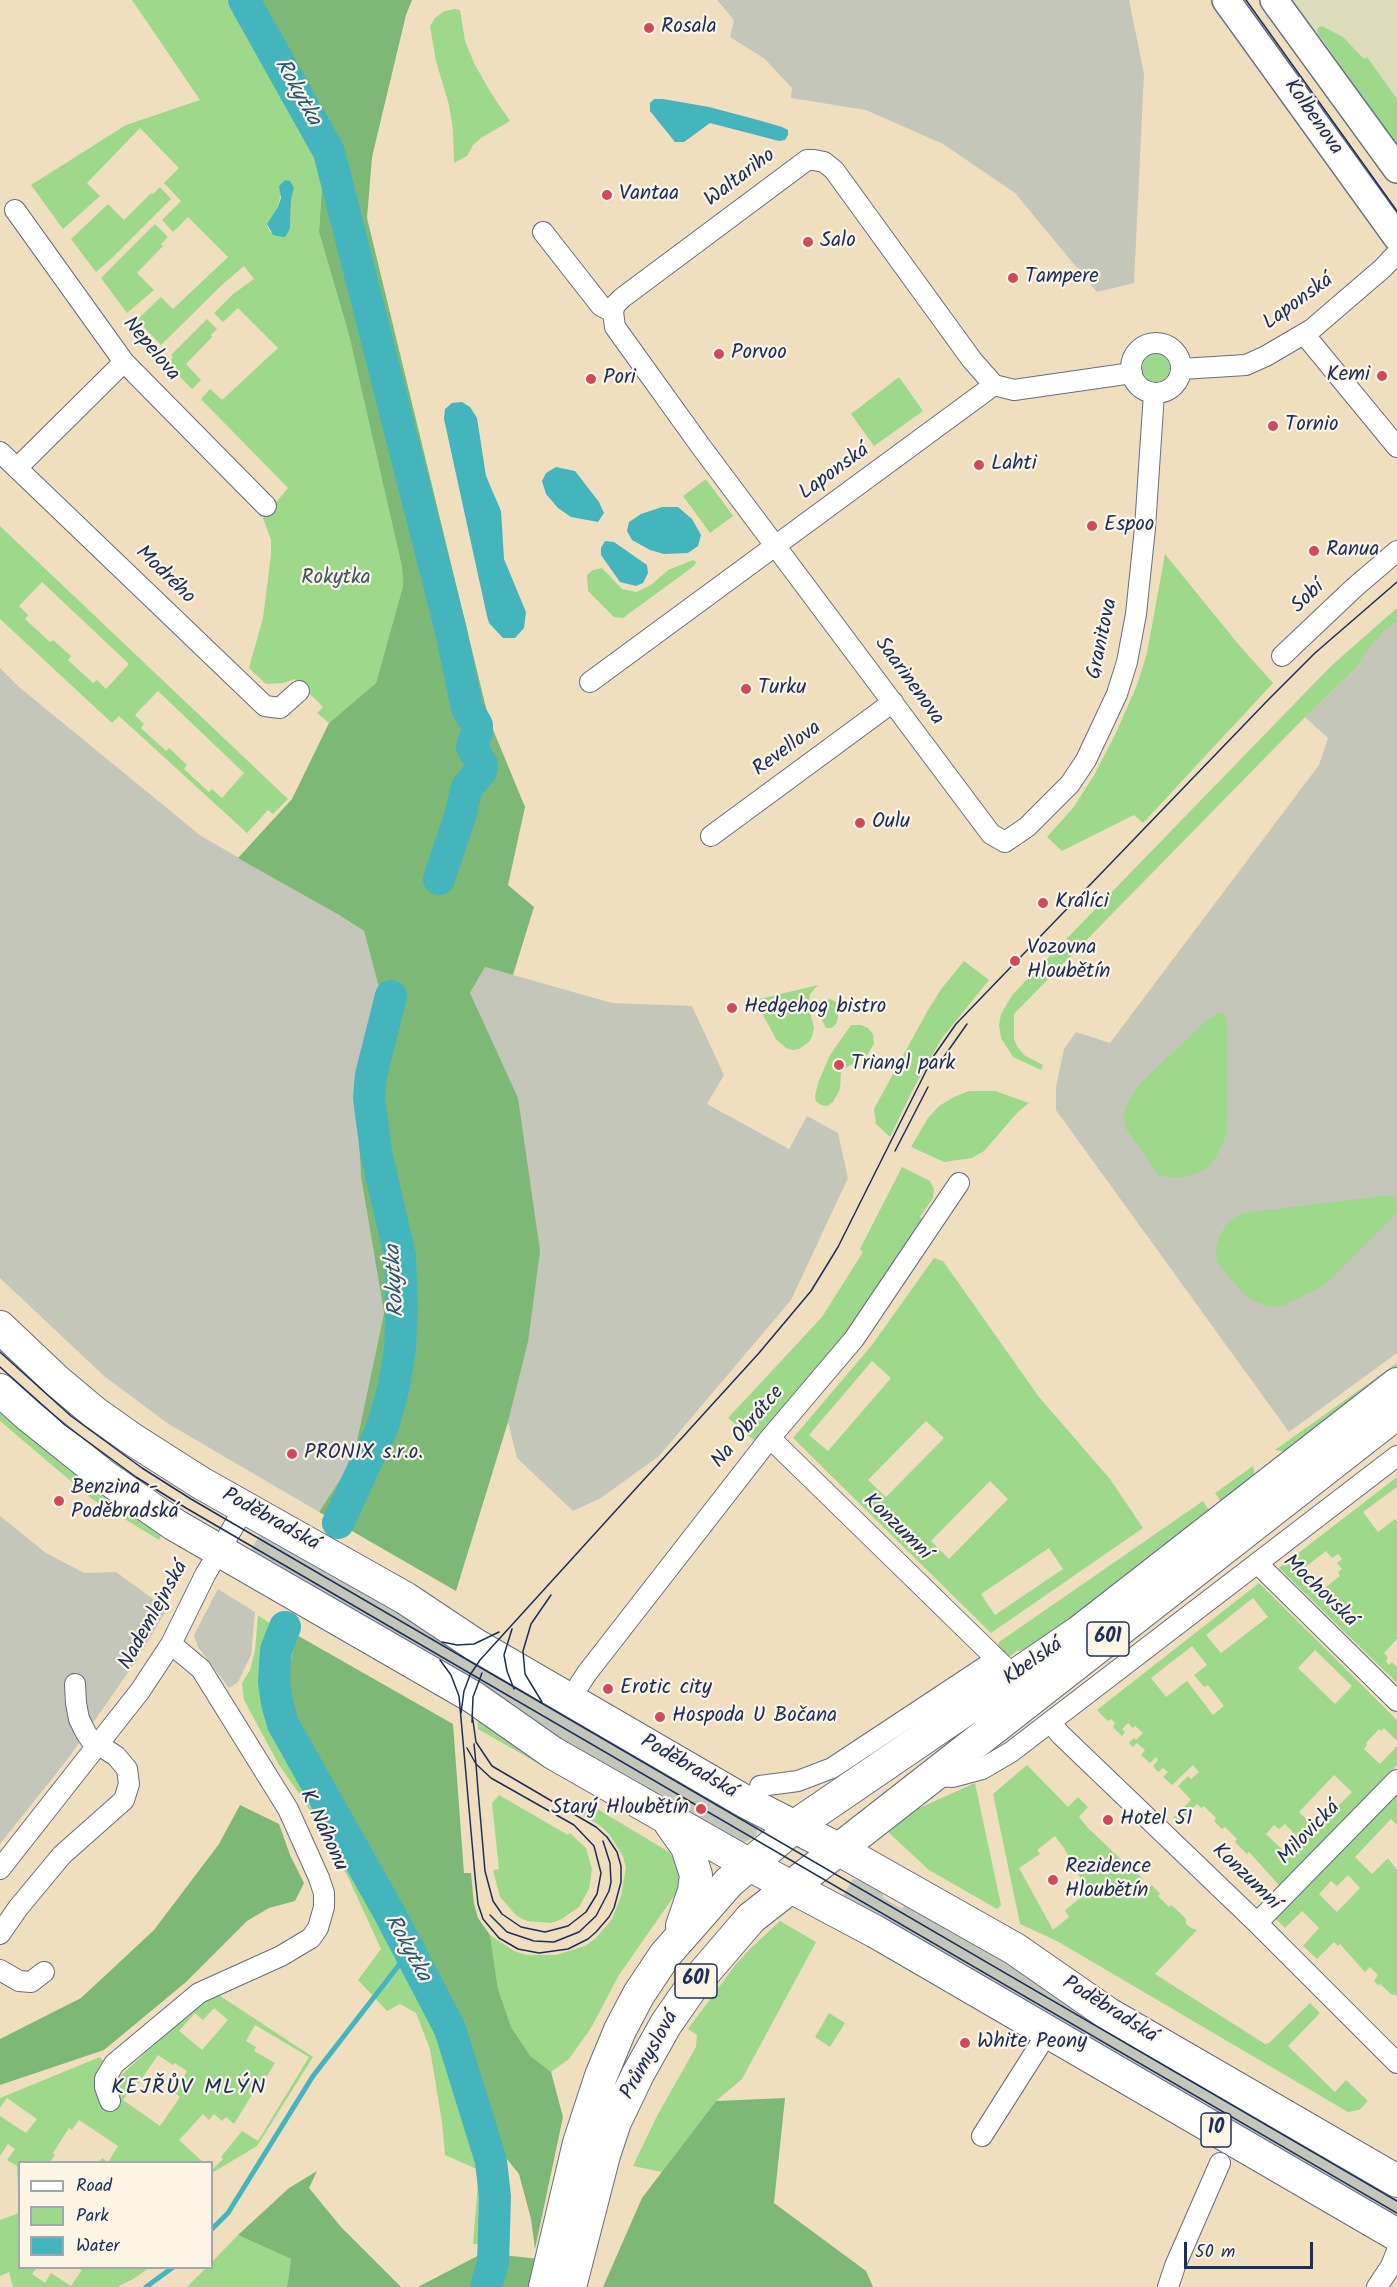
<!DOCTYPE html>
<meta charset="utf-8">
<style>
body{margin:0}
#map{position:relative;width:1397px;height:2287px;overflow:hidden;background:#f0dfbf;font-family:Kalam,sans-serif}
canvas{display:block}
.legend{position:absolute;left:18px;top:2161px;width:195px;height:108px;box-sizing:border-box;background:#fcf5e5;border:2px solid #a2a6af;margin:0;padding:8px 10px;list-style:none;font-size:18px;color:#1b2f5e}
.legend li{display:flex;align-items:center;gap:12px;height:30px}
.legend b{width:30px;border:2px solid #a2a6af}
.scale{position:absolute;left:1184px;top:2242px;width:129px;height:27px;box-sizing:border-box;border:3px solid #1b2f5e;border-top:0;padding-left:8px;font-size:18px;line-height:21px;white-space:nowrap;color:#1b2f5e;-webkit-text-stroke:4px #fcf5e5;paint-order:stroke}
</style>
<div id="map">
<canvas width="1397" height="2287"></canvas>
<ul class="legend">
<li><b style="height:8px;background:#fff"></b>Road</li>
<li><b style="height:16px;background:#9dd88b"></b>Park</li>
<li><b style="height:16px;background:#44b4bd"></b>Water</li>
</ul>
<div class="scale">50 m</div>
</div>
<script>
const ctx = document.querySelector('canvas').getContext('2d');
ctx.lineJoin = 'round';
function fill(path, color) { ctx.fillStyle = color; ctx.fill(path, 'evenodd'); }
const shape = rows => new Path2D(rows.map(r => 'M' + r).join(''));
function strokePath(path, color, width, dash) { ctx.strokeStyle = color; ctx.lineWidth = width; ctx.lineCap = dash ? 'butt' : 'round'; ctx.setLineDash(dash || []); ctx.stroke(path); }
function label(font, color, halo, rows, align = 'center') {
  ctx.font = font + ' Kalam,sans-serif'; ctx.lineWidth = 4.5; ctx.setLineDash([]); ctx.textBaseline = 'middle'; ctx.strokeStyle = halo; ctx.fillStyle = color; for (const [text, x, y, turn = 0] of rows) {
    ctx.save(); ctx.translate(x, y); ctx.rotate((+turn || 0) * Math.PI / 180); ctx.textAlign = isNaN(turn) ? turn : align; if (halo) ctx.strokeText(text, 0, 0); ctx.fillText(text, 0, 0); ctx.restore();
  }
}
const built = shape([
 [1287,0,1397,0,1397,154]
]);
const industrial = shape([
 [717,0,1129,0,1144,74,1134,283,1097,292,1015,193,943,144,866,110,791,98,792,88,765,59,730,37,734,20],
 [1397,622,1397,1353,1289,1432,1056,1110,1056,1087,1064,1049,1076,1032,1110,1043,1319,765,1328,738,1305,717,1357,667,1360,658,1386,629],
 [0,668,19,687,201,836,339,915,364,931,379,988,356,1091,361,1177,384,1313,353,1461,319,1512,167,1423,104,1376,0,1278],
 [485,967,612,1003,692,1006,724,1075,707,1104,789,1149,807,1116,838,1133,848,1178,791,1300,659,1456,601,1498,573,1511,517,1458,508,1422,528,1342,470,993],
 [0,1516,46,1553,84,1573,116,1572,167,1609,136,1661,70,1756,0,1844],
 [259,1536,279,1543,545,1697,758,1825,756,1836,743,1843,563,1741,541,1724,267,1565,251,1550],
 [218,1589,255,1612,251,1655,238,1682,229,1688,198,1647,194,1635],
 [853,1879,873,1884,885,1892,882,1897,902,1909,905,1904,1397,2189,1397,2223,842,1897]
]);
const green = shape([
 [132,0,232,0,291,97,323,168,319,232,349,335,402,567,403,586,376,683,329,723,317,713,323,707,295,679,283,683,266,684,249,668,263,618,271,554,271,540,263,518,288,488,201,399,210,389,222,400,278,348,238,308,223,322,214,313,233,294,254,279,244,266,223,284,161,345,137,320,161,297,173,309,228,257,188,217,173,232,162,220,181,201,164,183,179,168,140,128,87,183,100,196,63,229,31,185,126,125,200,100],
 [294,188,291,200,290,228,270,232,267,225,278,207,281,192],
 [455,9,460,10,465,41,475,65,491,93,510,121,481,138,473,145,467,156,454,163,453,130,449,105,436,61,430,26,435,18,444,11],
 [1322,26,1343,37,1364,59,1367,57,1397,99,1397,146,1317,32,1318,28],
 [160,187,171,199,111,259,96,272,71,239,108,204,124,220,151,193,153,194],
 [155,224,168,237,161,244,163,246,137,273,154,290,127,313,101,278],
 [207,319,217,329,211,335,212,337,186,364,201,380,192,389,167,364,173,357,171,355],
 '1142 368a14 14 0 1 1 28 0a14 14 0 1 1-28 0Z',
 [899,377,923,411,874,446,851,414],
 [706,479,733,516,710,533,683,496],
 [0,526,288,799,273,814,268,810,247,833,119,716,112,723,0,619],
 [42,582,129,664,106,689,97,680,93,683,68,660,71,656,53,640,50,642,25,619,28,615,19,606],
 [158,691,244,773,222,798,212,789,209,792,184,769,187,765,169,748,166,751,141,728,144,724,135,715],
 [1165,554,1239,645,1273,683,1143,823,1134,815,1062,851,1047,837,1073,808,1093,777,1115,735,1137,685,1147,653],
 [693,560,696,562,694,566,623,618,614,617,588,591,587,575,593,570,602,568,622,589,636,592,651,585,668,570],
 [1397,608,1397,622,1386,629,1361,658,1357,667,1305,717,1014,1014,1014,1039,1017,1046,1024,1055,1043,1065,1041,1070,1013,1057,1001,1038,999,1025,1001,1014,1013,994,1331,666],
 [964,961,989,980,942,1038,912,1091,890,1137,876,1124,874,1109,928,1010,942,988],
 [818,985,810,994,808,1005,814,1027,812,1037,809,1042,799,1049,792,1050,786,1048,776,1039,763,1015,743,1003],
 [830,999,836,1002,838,1018,836,1024,832,1028,826,1028,821,1018,821,1008,825,1000],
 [1220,1012,1225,1015,1227,1021,1227,1123,1224,1142,1215,1158,1206,1169,1192,1175,1175,1178,1159,1175,1126,1129,1124,1117,1127,1104,1138,1086,1205,1022],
 [851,1025,861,1025,868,1028,873,1034,874,1044,867,1055,841,1071,840,1089,833,1102,827,1106,821,1105,816,1101,815,1096,818,1083,830,1055],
 [969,1091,995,1091,1029,1103,1018,1112,984,1151,972,1158,944,1162,911,1147,928,1118,939,1106,954,1097],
 [902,1167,930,1181,934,1189,933,1198,920,1217,924,1220,849,1333,756,1442,728,1418,822,1317,863,1252,860,1249],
 [1392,1195,1397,1199,1396,1214,1324,1285,1284,1305,1271,1307,1256,1302,1241,1291,1217,1262,1216,1247,1220,1235,1226,1225,1235,1217,1244,1213],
 [934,1258,943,1261,1039,1397,1110,1479,1143,1528,991,1633,793,1438,872,1345],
 [872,1361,891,1378,828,1451,809,1435],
 [926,1421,944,1438,886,1497,868,1480],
 [990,1481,1008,1499,949,1559,931,1541],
 [1049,1548,1063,1569,995,1615,981,1594],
 [1397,1363,1397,1369,1287,1452,1275,1450],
 [0,1409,163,1531,159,1540,92,1499,0,1421],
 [1253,1466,1254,1471,1252,1481,1223,1505,1215,1493],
 [1397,1477,1397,1487,1363,1512,1378,1532,1395,1519,1397,1522,1397,1639,1384,1653,1388,1658,1386,1661,1389,1665,1392,1662,1397,1667,1397,1683,1279,1568],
 [1326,1551,1332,1558,1338,1554,1342,1559,1337,1563,1342,1569,1338,1572,1340,1576,1321,1591,1304,1568],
 [1203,1501,1212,1515,1169,1545,1030,1649,1017,1651,1010,1656,1002,1653,997,1649,999,1642],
 [1259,1583,1397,1720,1397,1741,1384,1728,1381,1731,1379,1729,1366,1743,1367,1745,1364,1749,1380,1764,1397,1746,1397,1765,1280,1886,1249,1852,1247,1854,1235,1842,1237,1839,1225,1827,1222,1829,1214,1821,1216,1818,1204,1806,1201,1808,1197,1804,1178,1823,1173,1818,1191,1800,1178,1786,1188,1776,1191,1779,1199,1772,1193,1765,1172,1785,1163,1777,1168,1772,1163,1768,1158,1772,1153,1766,1158,1760,1156,1757,1150,1763,1141,1755,1145,1750,1137,1743,1133,1747,1129,1743,1134,1738,1136,1740,1143,1733,1135,1726,1133,1728,1128,1723,1122,1729,1125,1732,1122,1736,1113,1727,1115,1723,1111,1719,1108,1721,1097,1710],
 [1253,1598,1268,1617,1221,1653,1206,1635],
 [1192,1646,1207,1665,1194,1675,1204,1687,1208,1685,1224,1706,1213,1715,1187,1681,1166,1697,1151,1678],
 [1315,1650,1352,1686,1335,1704,1298,1668],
 [1334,1775,1352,1792,1316,1829,1299,1812],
 [1285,1824,1304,1843,1290,1857,1266,1834,1274,1825,1279,1829],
 [258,1615,275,1627,265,1658,270,1698,284,1744,317,1799,396,1939,432,2010,481,2141,490,2181,484,2244,473,2244,479,2170,445,2155,442,2122,430,2049,416,2013,400,2004,387,2011,358,1980,381,1949,348,1877,305,1802,279,1765,244,1700,242,1683,250,1670,255,1651],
 [477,1712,505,1734,564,1778,478,1729],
 [1027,1765,1068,1807,1078,1797,1088,1807,1079,1817,1088,1828,1131,1869,1134,1867,1139,1872,1138,1874,1143,1879,1141,1882,1148,1889,1152,1885,1160,1894,1158,1896,1169,1907,1171,1905,1176,1909,1186,1919,1186,1924,1191,1928,1197,1930,1155,1974,1265,2044,1269,2043,1310,2003,1320,2013,1288,2046,1335,2092,1346,2080,1368,2101,1359,2110,1348,2112,1057,1941,1020,1924,993,1794],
 [1055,1836,1064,1848,1088,1892,1065,1910,1069,1917,1053,1930,1019,1868,1040,1854,1037,1850],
 [975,1783,1001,1905,997,1909,929,1870,887,1831,904,1815],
 [1397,1794,1397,1825,1391,1819,1355,1857,1372,1874,1388,1858,1397,1870,1397,1997,1394,1994,1392,1995,1380,1984,1378,1985,1374,1981,1378,1975,1370,1967,1365,1972,1340,1944,1338,1946,1334,1942,1317,1959,1303,1946,1319,1928,1302,1911,1285,1928,1276,1919],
 [1348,1875,1360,1888,1337,1912,1319,1894,1331,1881,1337,1886],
 [499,1795,568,1835,570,1833,586,1848,592,1869,589,1889,579,1907,562,1919,551,1923,527,1921,517,1916,500,1897,493,1870,499,1869,492,1803],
 [589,1804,669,1852,676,1861,681,1879,679,1889,619,1975,591,2028,569,2059,551,2072,527,2055,510,2025,498,1989,490,1935,514,1951,527,1955,556,1955,585,1946,596,1938,612,1919,621,1896,626,1868,623,1856,609,1834,602,1827,583,1815],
 [780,1921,816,1942,742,2079,716,2101,662,2172,633,2166,657,2116,696,2047,697,2035,688,2029,736,1964,751,1948],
 [199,1982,313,2057,257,2146,212,2173,212,2170,223,2159,221,2157,242,2131,258,2141,309,2057,255,2025,246,2041,256,2047,254,2051,275,2063,267,2076,264,2075,234,2124,226,2117,222,2121,214,2114,209,2120,203,2114,179,2140,203,2162,99,2162,102,2158,108,2162,118,2146,79,2120,72,2130,69,2128,53,2153,55,2155,50,2162,20,2162,20,2268,37,2268,32,2274,45,2283,51,2273,71,2286,82,2270,78,2268,149,2268,133,2279,117,2287,13,2287,9,2272,0,2276,0,2220,19,2213,17,2166,7,2160,15,2149,8,2144,0,2156,0,2116,26,2133,37,2119,7,2098,0,2108,0,2098,100,2057,117,2079,160,2039,149,2023],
 [214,2008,228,2020,202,2050,179,2031,195,2013,203,2020],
 [158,2055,173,2065,175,2063,187,2071,174,2092,180,2097,160,2126,123,2100,133,2085,136,2087],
 [829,2013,845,2023,830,2047,815,2037],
 [238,2235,291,2259,287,2287,187,2287,206,2268,212,2268,212,2262]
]);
const forest = shape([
 [232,0,412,0,406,15,372,157,367,218,489,720,525,807,508,885,534,907,513,975,485,967,470,993,518,1098,540,1251,528,1342,508,1422,456,1591,319,1512,353,1460,384,1313,361,1177,356,1091,379,988,364,931,339,915,238,858,292,799,329,723,376,683,403,586,402,567,349,335,319,232,323,168,291,97],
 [295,1634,453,1724,464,1873,471,1873,474,1904,478,1918,490,1935,498,1989,511,2027,530,2056,551,2072,563,2117,535,2249,531,2219,519,2174,502,2153,466,2051,425,1965,298,1729,287,1690],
 [240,1805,279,1824,290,1855,304,1883,295,1901,269,1908,247,1921,186,1982,104,2050,0,2085,0,2039,81,1998,154,1930,219,1844],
 [785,2098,774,2203,866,2271,873,2287,603,2287,642,2198,716,2101],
 [317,2171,309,2188,341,2227,401,2287,287,2287,291,2259,238,2235,289,2188],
 [483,2253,540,2259,533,2287,418,2287]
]);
const water = shape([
 [654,99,663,99,709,107,758,120,782,127,788,130,788,135,785,140,779,141,710,123,684,142,675,142,650,111,650,103],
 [285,180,290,181,294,188,291,200,290,228,286,236,283,237,273,235,267,224,278,207,281,198,279,186],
 [462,402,470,407,477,418,486,476,501,511,504,559,526,612,524,628,515,638,503,638,489,623,487,616,444,419,445,409,452,403],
 [556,467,575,471,599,502,604,513,598,522,571,517,558,508,546,494,542,481,546,473],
 [662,507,678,507,692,519,701,535,698,546,688,553,664,554,650,550,632,540,627,531,629,522,641,514],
 [605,541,614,542,647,565,648,573,643,583,636,586,620,582,601,555,601,548]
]);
const stream = shape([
 [212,2229,228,2213,313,2076,409,1952],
 [146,2287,172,2268]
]);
const river = shape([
 [244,0,329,152,451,631,467,708,477,725,477,731,472,747,482,765,481,771,467,787,460,816,439,879],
 [338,1523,383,1426,394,1386,400,1349,402,1306,400,1256,376,1152,369,1098,371,1075,391,996],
 [285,1627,276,1650,274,1682,277,1703,283,1724,391,1916,450,2029,491,2161,495,2197,493,2263,486,2287]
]);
const street = shape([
 [15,210,124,362,266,506],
 [543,232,601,306,613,312],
 [1304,334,1397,447],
 '1131 368a25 25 0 1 1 50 0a25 25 0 1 1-50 0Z',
 [1181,369,1246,365,1266,356,1312,329,1383,268,1397,253],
 [0,452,265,706,280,708,299,691],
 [17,468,124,362],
 [1282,656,1355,587,1397,551],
 [590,682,994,385],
 [711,836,893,702],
 [1005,842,991,834,702,448,615,327,613,312,615,305,622,298,807,160,814,160,824,162,834,170,972,360,994,385,1014,390,1132,373],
 [1005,842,1027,827,1070,784,1086,760,1117,694,1127,662,1136,614,1145,528,1154,393],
 [770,1438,1015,1677],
 [1258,1564,1397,1701],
 [570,1699,587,1673,770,1438,854,1339,959,1183],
 [1050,1722,1061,1735,1257,1923,1397,2063],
 [934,1776,952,1777,982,1769,1011,1752,1397,1456],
 [760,1786,798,1781,832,1768,997,1659],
 [0,1869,140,1691,171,1644,205,1575,245,1507],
 [1257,1923,1397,1780],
 [0,1934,18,1908,62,1855,124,1800,129,1784,127,1769,116,1756,90,1739,86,1733,79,1719,76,1703,75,1684],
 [0,1970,19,1981,31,1982,44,1972],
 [110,2101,105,2087,105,2079,114,2064,199,1993,281,1956,311,1938,318,1928,324,1907,324,1893,319,1878,288,1809,201,1669,171,1644],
 [982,2136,1048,2032],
 [1168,2287,1175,2266,1220,2163],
 [1377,2287,1391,2266,1397,2251]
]);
const secondary = shape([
 [1226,0,1397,237],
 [1274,0,1397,169]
]);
const primary = shape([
 [0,1327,57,1381,94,1412,132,1439,201,1483,405,1598,474,1644,746,1802,838,1849,1015,1949,1107,2013,1397,2181],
 [0,1390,29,1416,104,1476,175,1525,473,1697,553,1753,748,1864,876,1932,1397,2235],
 [670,1823,687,1847,696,1875,694,1891,682,1926],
 [545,2287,579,2143,601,2076,620,2030,639,1994,665,1955,729,1882,795,1826,1079,1632,1397,1384],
 [570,2287,604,2155,615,2122,638,2074,666,2024,691,1988,751,1918,1397,1413]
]);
const tram = shape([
 [1246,0,1397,211],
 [943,1058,967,1024],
 [895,1151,928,1087],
 [0,1352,71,1416,142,1468,191,1499,1397,2201],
 [0,1367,65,1425,136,1477,186,1508,1397,2213],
 [512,1629,504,1655,507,1671,514,1689],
 [442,1642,457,1645,474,1644,499,1632],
 [440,1660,451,1675,459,1696,475,1876,478,1904,483,1919,499,1938,518,1949,539,1953,568,1949,588,1939,596,1932,609,1917,614,1908,621,1882,621,1866,617,1852,607,1837,596,1827,492,1766,476,1742,472,1714],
 [542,1702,525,1674,523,1651,531,1624,551,1595],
 [461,1713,464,1691,470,1675,480,1660,759,1353,811,1291,838,1247,933,1057,956,1024,1269,699,1315,653,1397,582],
 [472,1722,473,1697,482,1673],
 [467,1748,476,1764,491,1778,574,1825,594,1846,601,1873,597,1894,586,1912,568,1926,545,1932,521,1927,502,1914,493,1901,485,1871,478,1790,476,1764,474,1744],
 [490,1915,507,1932,534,1941,554,1942,579,1932,596,1916,609,1891,611,1882,610,1863,603,1841]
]);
const markers = [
 [649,28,6,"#d1495b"],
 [607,195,6,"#d1495b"],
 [808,242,6,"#d1495b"],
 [1013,278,6,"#d1495b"],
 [719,354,6,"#d1495b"],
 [1382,376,6,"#d1495b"],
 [591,379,6,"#d1495b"],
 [1273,426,6,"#d1495b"],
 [979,465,6,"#d1495b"],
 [1092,526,6,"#d1495b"],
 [1314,551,6,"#d1495b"],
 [746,689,6,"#d1495b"],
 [860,823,6,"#d1495b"],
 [1043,903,6,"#d1495b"],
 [1015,961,6,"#d1495b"],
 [732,1008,6,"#d1495b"],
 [839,1065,6,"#d1495b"],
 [292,1454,6,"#d1495b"],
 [59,1501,6,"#d1495b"],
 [608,1689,6,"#d1495b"],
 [660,1717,6,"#d1495b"],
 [701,1809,6,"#d1495b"],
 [1108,1820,6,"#d1495b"],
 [1053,1880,6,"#d1495b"],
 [965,2043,6,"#d1495b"]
];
const shields = [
 [1108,1639,42],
 [696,1981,42],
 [1216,2130,30]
];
const shieldNames = [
 ["601",1108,1639],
 ["601",696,1981],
 ["10",1216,2130]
];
const poiNames = [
 ["Rosala",661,28],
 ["Vantaa",619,195],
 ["Salo",820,242],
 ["Tampere",1025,278],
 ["Porvoo",731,354],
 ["Kemi",1370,376,"right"],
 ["Pori",603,379],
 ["Tornio",1285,426],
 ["Lahti",991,465],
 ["Espoo",1104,526],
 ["Ranua",1326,551],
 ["Turku",758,689],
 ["Oulu",872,823],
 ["Králíci",1055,903],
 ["Vozovna",1027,949],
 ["Hloubětín",1027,973],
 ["Hedgehog bistro",744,1008],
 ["Triangl park",851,1065],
 ["PRONIX s.r.o.",304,1454],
 ["Benzina -",71,1489],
 ["Poděbradská",71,1513],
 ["Erotic city",620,1689],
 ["Hospoda U Bočana",672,1717],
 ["Starý Hloubětín",689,1809,"right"],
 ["Hotel 51",1120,1820],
 ["Rezidence",1065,1868],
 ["Hloubětín",1065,1892],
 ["White Peony",977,2043]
];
const streetNames = [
 ["Kolbenova",1312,118,55],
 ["Waltariho",741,179,-37],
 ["Laponská",1299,303,-36],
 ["Nepelova",150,350,50],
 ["Laponská",835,473,-36],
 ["Modrého",164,576,44],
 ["Sobí",1309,598,-44],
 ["Granitova",1104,639,-78],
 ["Saarinenova",908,682,54],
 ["Revellova",788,750,-36],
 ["Na Obrátce",749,1428,-50],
 ["Poděbradská",270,1521,29],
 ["Konzumní",896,1528,44],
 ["Mochovská",1319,1592,44],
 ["Nademlejnská",155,1616,-61],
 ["Kbelská",1034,1663,-35],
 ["Poděbradská",688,1768,30],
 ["K Náhonu",322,1831,65],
 ["Milovická",1310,1834,-46],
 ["Konzumní",1245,1878,44],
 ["Poděbradská",1109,2011,32],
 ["Průmyslová",651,2056,-61]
];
const parkNames = [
 ["Rokytka",336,579]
];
const waterNames = [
 ["Rokytka",296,93,61],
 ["Rokytka",397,1281,-93],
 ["Rokytka",406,1949,61]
];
const neighbourhoodNames = [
 ["KEJŘŮV MLÝN",189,2089]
];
fill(built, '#deddbb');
fill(industrial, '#c3c6b9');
fill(green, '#9dd88b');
fill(forest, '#7eb877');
fill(water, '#44b4bd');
strokePath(stream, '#44b4bd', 5);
strokePath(river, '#44b4bd', 32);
strokePath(street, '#666d80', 22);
strokePath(secondary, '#666d80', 30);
strokePath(primary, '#666d80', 34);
strokePath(street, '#fff', 20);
strokePath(secondary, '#fff', 27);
strokePath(primary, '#fff', 32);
strokePath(tram, '#1b2f5e', 1.5);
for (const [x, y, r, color] of markers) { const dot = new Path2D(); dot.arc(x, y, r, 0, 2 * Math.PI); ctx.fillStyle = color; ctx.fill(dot); strokePath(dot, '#fcf5e5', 2); }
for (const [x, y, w] of shields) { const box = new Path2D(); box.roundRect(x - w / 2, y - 17, w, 34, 4.5); ctx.fillStyle = '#fcf5e5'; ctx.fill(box); strokePath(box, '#1b2f5e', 1.5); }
label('bold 20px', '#1b2f5e', null, shieldNames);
label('21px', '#1b2f5e', '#fcf5e5', poiNames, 'left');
label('21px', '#1b2f5e', '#fcf5e5', streetNames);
label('21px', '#3c5969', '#fcf5e5', parkNames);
label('italic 22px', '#27577a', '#fcf5e5', waterNames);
ctx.letterSpacing = '1.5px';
label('22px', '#1b2f5e', '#fcf5e5', neighbourhoodNames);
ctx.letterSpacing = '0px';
</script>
